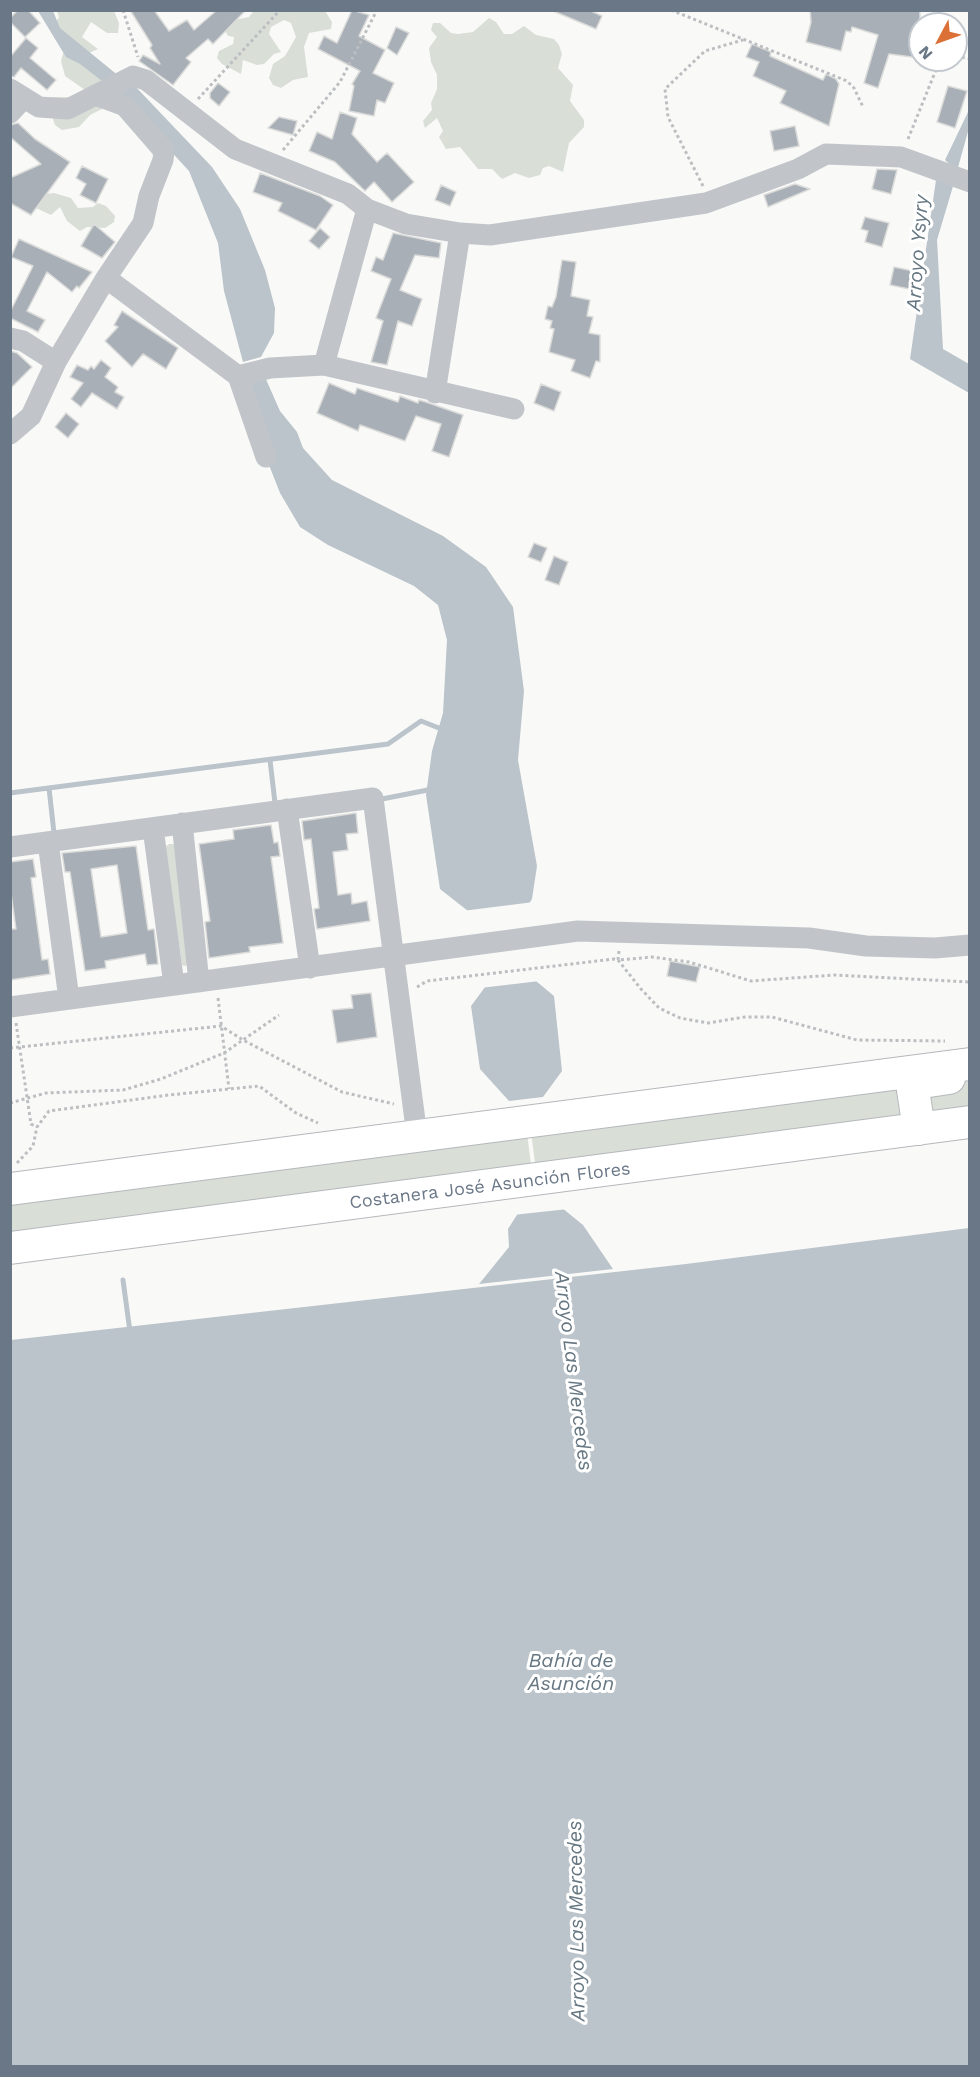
<!DOCTYPE html>
<meta charset="utf-8">
<style>
body{margin:0}
#map{position:relative;width:980px;height:2077px;overflow:hidden;background:#f9faf8;font-family:"Work Sans",sans-serif}
canvas{display:block}
.frame{position:absolute;inset:0;border:12px solid #6a7787;pointer-events:none}
.north{position:absolute;left:908px;top:12px;width:60px;height:60px;box-sizing:border-box;background:#fff;border:2px solid #c3c9cf;border-radius:50%;rotate:229deg;font-size:16px;font-weight:700;line-height:24px;text-align:center;color:#6a7787}
.north::after{content:'';display:block;margin:auto;width:21px;height:27px;background:#db7136;clip-path:polygon(50% 0,100% 100%,50% 72%,0 100%)}
</style>
<div id="map">
<canvas width="980" height="2077"></canvas>
<div class="frame"></div>
<div class="north">N</div>
</div>
<script>
const ctx = document.querySelector('canvas').getContext('2d');
ctx.lineJoin = 'round';
function fill(path, color) { ctx.fillStyle = color; ctx.fill(path, 'evenodd'); }
const shape = rows => new Path2D(rows.map(r => 'M' + r).join(''));
function strokePath(path, color, width, dash) { ctx.strokeStyle = color; ctx.lineWidth = width; ctx.lineCap = dash ? 'butt' : 'round'; ctx.setLineDash(dash || []); ctx.stroke(path); }
function label(font, color, halo, rows, align = 'center') {
  ctx.font = font + ' "Work Sans",sans-serif'; ctx.lineWidth = 6; ctx.setLineDash([]); ctx.textBaseline = 'middle'; ctx.strokeStyle = halo; ctx.fillStyle = color; for (const [text, x, y, turn = 0] of rows) {
    ctx.save(); ctx.translate(x, y); ctx.rotate((+turn || 0) * Math.PI / 180); ctx.textAlign = isNaN(turn) ? turn : align; if (halo) ctx.strokeText(text, 0, 0); ctx.fillText(text, 0, 0); ctx.restore();
  }
}
const green = shape([
 [57,11,114,11,119,23,118,33,107,33,91,22,82,37,98,49,89,53,104,86,85,90,65,76,61,61,64,50,55,23,59,17],
 [254,11,325,11,332,22,331,29,309,33,304,47,308,77,293,80,281,88,273,85,269,78,273,64,285,56,296,37,291,23,284,20,271,27,269,34,281,52,274,54,264,64,257,65,243,60,241,74,222,64,217,58,219,51,233,44,234,37,228,36,224,29,234,20,249,17],
 [489,18,496,22,504,34,512,34,524,26,536,35,554,39,559,45,562,54,558,68,573,85,570,101,584,120,584,127,569,143,563,172,549,166,543,168,540,175,529,178,515,173,502,179,492,169,478,169,460,147,446,149,439,137,443,131,437,118,425,128,423,121,432,110,431,103,437,89,437,75,431,62,429,48,437,37,431,30,433,23,440,23,451,33,458,34,473,32],
 [45,97,75,97,110,105,90,115,79,127,62,130,55,125],
 [54,193,71,198,78,208,93,207,98,203,106,206,115,216,114,222,105,228,87,227,80,231,67,221,60,207,51,215,36,208,45,194],
 [169,844,174,844,189,965,184,966,182,965,165,847],
 [969,1080,969,1114,931,1114,928,1092],
 [893,1086,899,1090,902,1120,536,1171,531,1132],
 [527,1133,532,1172,11,1239,10,1200]
]);
const water = shape([
 [38,11,53,11,60,28,120,77,106,84,80,64,66,57],
 [133,84,212,167,240,209,265,270,275,308,274,333,261,357,243,362,224,291,218,243,189,171,116,92],
 [969,110,969,128,957,171,945,160],
 [937,173,954,183,937,240,943,349,969,364,969,393,910,359],
 [265,377,280,411,297,432,303,448,332,480,443,536,486,567,513,607,524,691,518,760,537,866,532,899,520,918,482,922,440,889,426,795,432,751,443,713,447,640,438,605,414,586,328,545,300,527,280,493,269,465,244,382],
 [530,976,554,996,562,1071,543,1097,509,1101,480,1069,471,1006,491,979],
 [556,1203,583,1225,613,1269,479,1284,509,1247,508,1229,522,1207],
 [969,1228,969,2066,11,2066,11,1340,686,1264]
]);
const pier = shape([
 [534,902,520,921,482,925,462,911],
 [530,973,540,981,480,988,490,976],
 [556,1200,568,1209,513,1215,521,1204]
]);
const stream = shape([
 [270,760,275,803],
 [49,788,54,833],
 [10,793,388,744,421,721,444,730],
 [382,799,433,789],
 [123,1280,130,1332]
]);
const building = shape([
 [18,10,28,10,40,23,25,37,10,22,10,18,18,10],
 [130,10,154,10,169,31,187,20,194,30,217,10,246,10,213,44,208,39,186,58,191,62,173,85,139,61,143,55,160,64,150,48,152,45,130,10],
 [352,10,369,15,359,36,385,50,373,73,394,83,385,103,377,100,374,116,349,111,354,86,352,84,360,71,318,49,324,36,337,43,352,10],
 [589,10,602,16,596,29,553,11,589,10],
 [810,10,920,10,920,58,889,54,878,88,864,83,878,35,852,27,851,32,846,31,841,51,806,42,811,22,810,10],
 [396,27,409,33,397,55,387,48,396,27],
 [26,38,38,48,30,58,56,80,47,90,21,68,14,77,10,76,10,57,26,38],
 [752,44,771,52,770,56,823,80,826,74,836,79,839,84,829,126,780,103,786,91,753,76,759,62,746,57,752,44],
 [218,83,230,92,219,106,210,98,210,93,218,83],
 [948,86,967,91,955,128,937,122,948,86],
 [340,112,357,118,352,134,377,162,387,153,414,182,392,202,374,182,365,191,335,162,309,151,317,132,332,139,340,112],
 [279,117,297,121,293,135,268,128,279,117],
 [18,123,35,139,70,162,31,215,10,203,10,178,41,164,10,137,10,125,18,123],
 [795,126,799,146,774,151,770,131,795,126],
 [82,166,108,179,96,203,80,195,86,184,76,178,82,166],
 [877,169,897,170,891,194,872,189,877,169],
 [260,173,320,196,333,205,316,230,278,211,282,203,253,192,260,173],
 [795,184,810,189,768,207,764,195,795,184],
 [441,185,456,192,450,206,435,200,441,185],
 [865,217,889,223,882,247,865,242,868,231,861,229,865,217],
 [94,224,115,242,102,258,81,246,94,224],
 [320,228,330,237,319,249,309,241,320,228],
 [393,233,441,243,439,258,415,255,400,290,422,299,412,326,398,321,387,365,371,362,383,321,376,318,391,279,371,271,376,257,383,260,393,233],
 [19,239,92,272,79,288,77,286,72,292,47,272,27,311,45,320,38,332,10,318,10,312,33,266,11,257,19,239],
 [562,260,576,262,571,296,590,300,587,316,593,317,589,333,600,335,600,362,596,361,590,378,571,371,575,360,549,352,554,329,550,328,552,321,545,319,548,306,552,307,556,297,562,260],
 [894,267,918,272,914,290,890,285,894,267],
 [122,311,178,348,166,369,143,354,132,367,105,341,118,327,114,325,122,311],
 [10,351,17,353,32,367,10,389,10,351],
 [101,360,111,368,105,377,118,387,115,392,124,397,117,409,92,393,81,407,71,399,83,383,70,377,77,365,88,370,91,366,94,369,101,360],
 [329,383,355,394,357,388,398,402,400,396,418,403,419,400,426,402,463,415,449,457,432,451,441,424,416,416,405,441,360,425,358,431,317,413,329,383],
 [541,384,561,392,554,411,534,403,541,384],
 [66,413,79,424,68,438,55,427,66,413],
 [534,543,547,548,541,562,528,557,534,543],
 [554,556,568,562,559,585,545,580,554,556],
 [356,813,358,833,346,834,348,850,333,852,338,895,351,893,352,904,367,901,370,921,317,929,314,909,319,908,311,839,304,840,302,821,356,813],
 [271,825,274,843,278,842,280,856,271,857,283,943,249,947,250,952,209,958,205,922,210,921,199,844,234,839,233,830,271,825],
 [136,846,148,930,154,929,158,964,147,965,145,954,105,961,106,968,85,971,70,872,65,872,62,853,136,846],
 [117,865,127,933,101,937,91,869,117,865],
 [33,859,36,877,31,878,42,960,48,959,50,974,10,980,10,929,16,929,10,886,10,862,33,859],
 [670,961,700,967,696,982,667,976,670,961],
 [371,993,377,1037,337,1043,332,1010,353,1008,351,995,371,993]
]);
const path = shape([
 [123,10,138,57],
 [671,10,847,81,854,88,863,107],
 [956,56,970,59],
 [198,99,280,10],
 [908,139,940,60],
 [283,150,340,82,377,10],
 [703,186,668,117,665,89,705,51,743,40],
 [619,951,618,960,652,957,689,962,751,981,834,975,970,982],
 [417,987,427,981,614,959,618,960,641,989,659,1008,680,1018,708,1023,745,1017,772,1017,857,1040,945,1041],
 [218,998,229,1089],
 [16,1023,31,1124,37,1127],
 [10,1048,221,1026,243,1040,342,1092,394,1104],
 [10,1103,46,1093,123,1090,161,1079,224,1053,279,1015],
 [17,1163,33,1146,37,1127,49,1111,169,1095,259,1086,296,1113,318,1123]
]);
const minor = shape([
 [10,89,39,107,68,109,133,76,146,80,235,149,348,194,367,209,406,224,460,233,490,235,706,203,798,169,826,154,901,157,970,182],
 [10,113,23,99],
 [106,278,238,376,266,457],
 [10,338,23,341,56,362],
 [324,365,367,209],
 [238,376,270,368,324,365,514,409],
 [435,393,460,233],
 [10,434,31,416,56,362,106,278,143,223,149,196,163,160,164,151,125,106,95,95],
 [287,809,310,968],
 [182,823,199,982],
 [153,828,174,985],
 [48,842,69,999],
 [10,847,373,798,417,1136],
 [10,1007,578,931,809,938,866,946,935,948,970,945]
]);
const highway = shape([
 [919,1129,913,1090,922,1082,949,1078],
 [10,1189,970,1064],
 [10,1248,970,1122]
]);
const streetNames = [
 ["Costanera José Asunción Flores",490,1186,-7]
];
const waterNames = [
 ["Arroyo Ysyry",918,253,-86],
 ["Arroyo Las Mercedes",573,1371,83],
 ["Bahía de",571,1661],
 ["Asunción",571,1684],
 ["Arroyo Las Mercedes",577,1921,-91]
];
fill(green, '#d9ded7');
fill(water, '#bbc4ca');
fill(pier, '#f9faf8');
strokePath(stream, '#bbc4ca', 5);
fill(building, '#a8afb7');
strokePath(building, '#dbdcda', 1.5);
strokePath(highway, '#b5b8bc', 34);
strokePath(path, '#bcbec1', 3, [3, 3]);
strokePath(minor, '#c1c5c9', 21);
strokePath(highway, '#fff', 32);
label('18px', '#6a7787', '#fff', streetNames);
label('italic 20px', '#667782', '#fff', waterNames);
</script>
